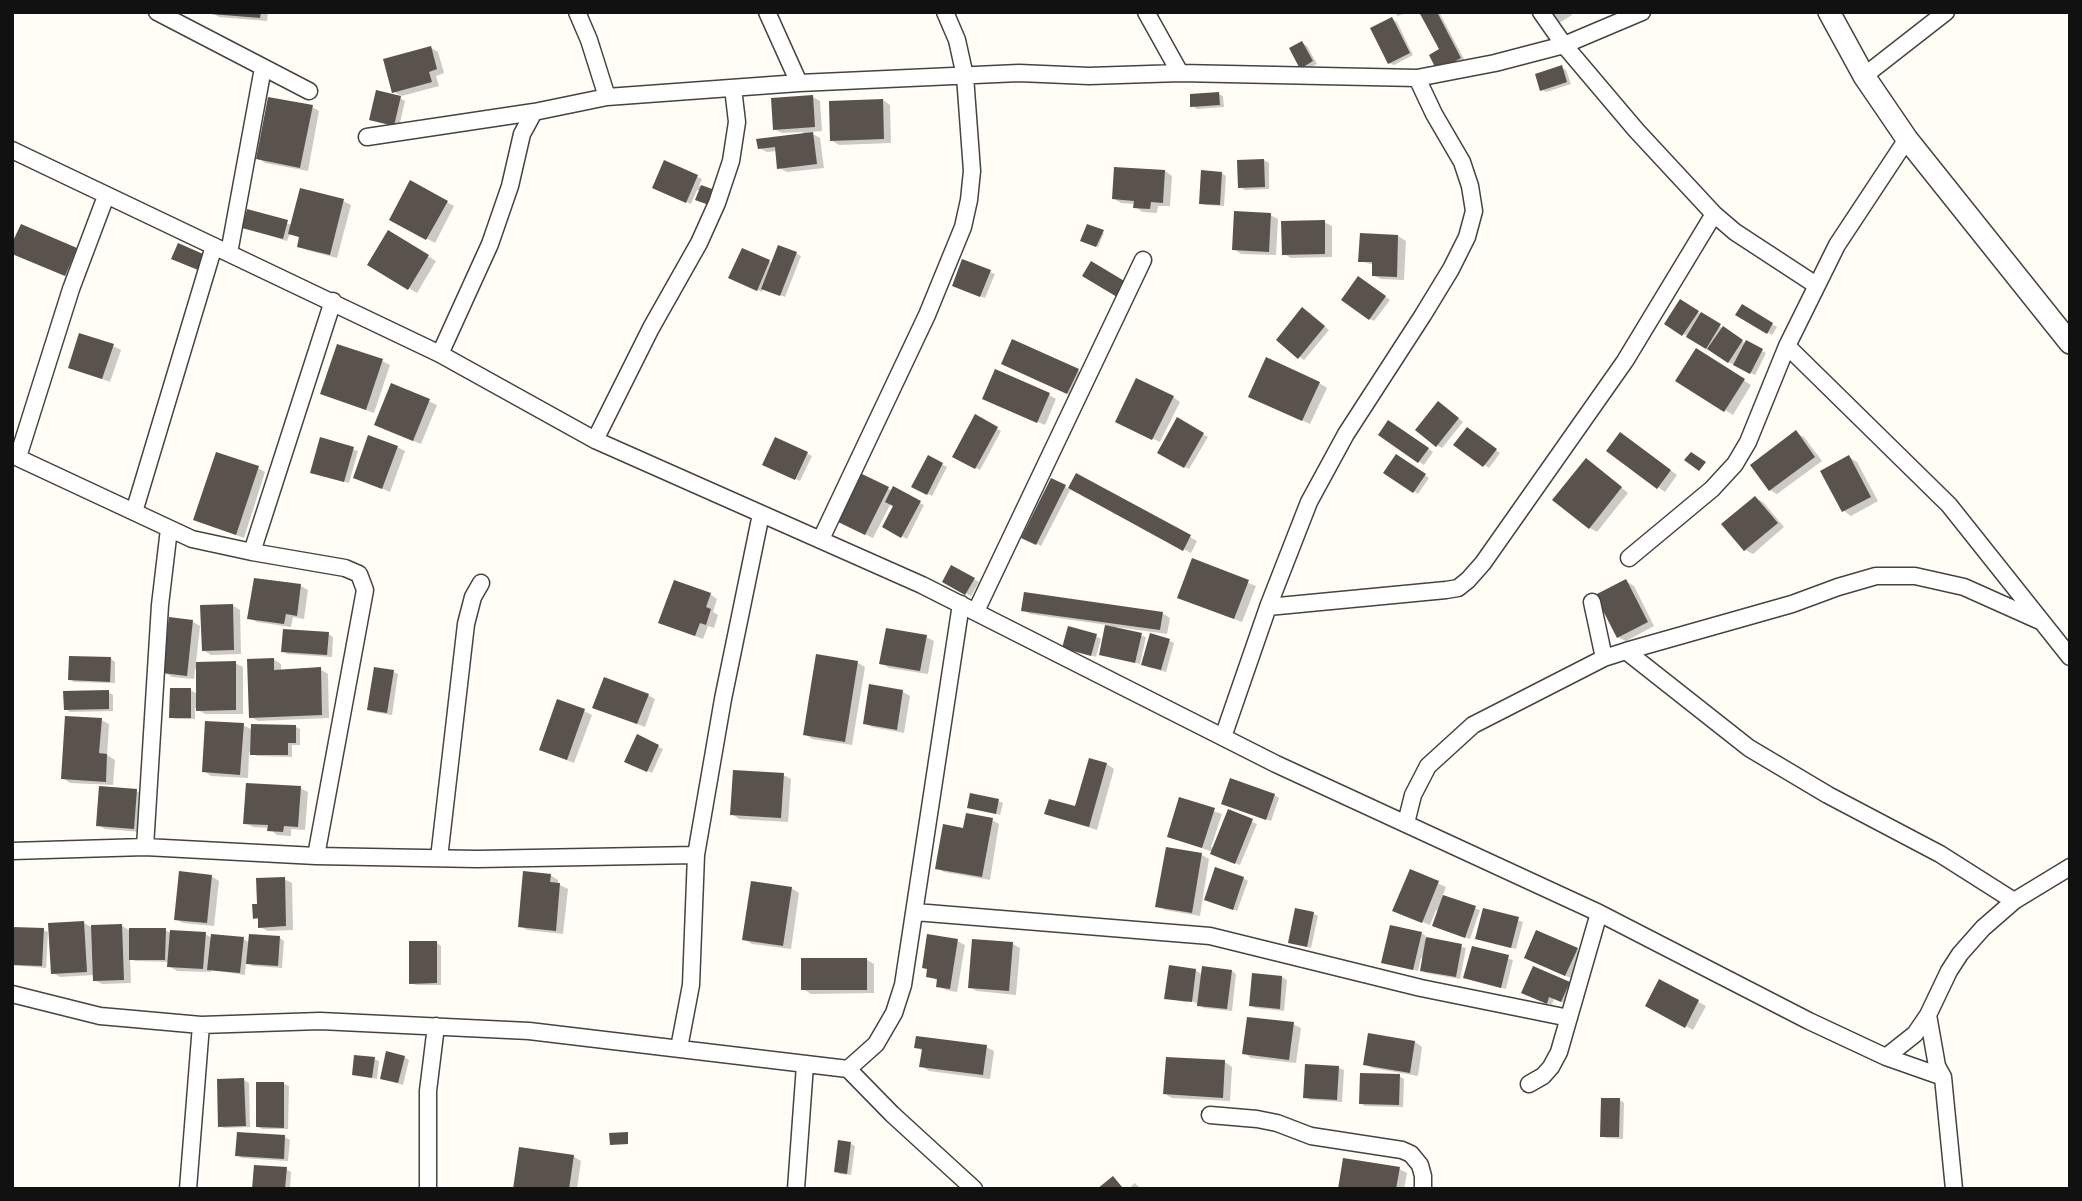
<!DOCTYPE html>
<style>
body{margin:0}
#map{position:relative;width:2082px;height:1201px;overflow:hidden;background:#fffdf5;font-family:"Source Serif 4",serif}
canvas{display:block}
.frame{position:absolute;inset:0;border:14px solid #111;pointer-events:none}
</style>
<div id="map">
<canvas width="2082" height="1201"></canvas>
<div class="frame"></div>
</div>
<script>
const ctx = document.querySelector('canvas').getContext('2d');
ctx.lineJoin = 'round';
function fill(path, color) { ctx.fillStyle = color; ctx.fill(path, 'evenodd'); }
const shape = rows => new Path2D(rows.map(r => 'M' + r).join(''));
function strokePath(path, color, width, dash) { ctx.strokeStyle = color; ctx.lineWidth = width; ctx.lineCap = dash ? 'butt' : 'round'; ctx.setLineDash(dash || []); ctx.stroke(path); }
const shadow = shape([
 [211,12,268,12,267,21,219,17],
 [1393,12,1408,12,1398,16],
 [1421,12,1439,12,1465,61,1443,72,1441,50],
 [1545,12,1571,12,1572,15,1556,25],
 [1392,19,1397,22,1413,55,1394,65,1389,63],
 [1302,43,1307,46,1317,64,1306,70,1301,68],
 [430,47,438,52,444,73,436,76,439,86,402,96,394,92],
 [1561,67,1566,70,1571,84,1546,92,1541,89],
 [1218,94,1223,96,1224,107,1197,109,1192,106],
 [813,97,820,101,822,131,809,132,820,138,824,168,787,172,779,168,777,151,767,152,759,148,803,135,803,132,782,133,774,129],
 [400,98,405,101,399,127,371,119],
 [883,100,890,105,891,143,839,145,831,140],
 [312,107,319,111,308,171,265,163,258,158],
 [1264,160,1269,163,1269,189,1245,190,1240,187],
 [665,162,702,179,699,186,716,193,697,190,691,204,659,189],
 [1115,169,1165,171,1172,176,1170,206,1158,206,1157,213,1143,212,1135,207,1135,204,1121,203,1113,198],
 [1221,173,1226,176,1224,206,1205,205,1201,203],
 [411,183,454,206,435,243,391,219],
 [343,201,351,205,337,258,306,250,299,246,301,238,290,233,287,241,244,228,248,211,292,225],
 [1270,215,1278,219,1276,255,1241,254,1234,249],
 [1324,222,1332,226,1332,257,1291,258,1284,254],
 [1088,226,1104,233,1098,247,1082,240],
 [388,232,436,261,417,293,369,264],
 [1398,236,1406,241,1404,280,1381,279,1373,275,1374,265,1360,261],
 [76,250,83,254,73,279,18,256],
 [796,253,801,256,785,297,763,288,762,292,735,280,769,262,773,263],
 [990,272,995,274,985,298,958,287],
 [1363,281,1390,300,1374,321,1370,319],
 [1681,301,1746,344,1766,353,1755,375,1728,362,1666,323],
 [1742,307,1777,327,1772,335,1738,314],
 [1307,312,1329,330,1304,360,1278,340],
 [113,346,121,350,110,382,70,367],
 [1696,350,1751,385,1733,415,1677,380],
 [382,361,390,365,374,413,322,394],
 [1011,368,1078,371,1085,375,1075,397],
 [1319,383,1327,388,1310,424,1257,400],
 [392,385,437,405,421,444,383,429],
 [1049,395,1056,399,1045,425,992,402],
 [1173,397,1180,402,1160,442,1125,425],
 [1443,406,1463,422,1442,448,1437,445],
 [975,416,1001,431,980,470,954,456],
 [1178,420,1208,437,1189,469,1159,453],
 [1393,425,1433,452,1424,465,1380,434],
 [1472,432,1500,453,1489,468,1456,445],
 [1796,433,1804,437,1822,461,1777,494,1770,490],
 [1628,438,1677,475,1665,492,1658,487],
 [776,439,812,456,800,481,769,467],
 [321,440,358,451,349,483,317,474],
 [397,447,405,451,390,492,355,477],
 [1397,456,1429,478,1418,494,1386,473],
 [929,457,947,467,932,496,914,486],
 [1849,457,1857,462,1878,501,1851,516,1844,511,1823,471],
 [1594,465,1628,493,1597,532,1590,528],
 [258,468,265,472,244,538,195,520],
 [861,475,893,491,894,489,924,505,907,539,884,527,896,506,891,503,873,538,846,525],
 [1077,475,1197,541,1191,553,1071,488,1041,546,1023,537,1052,480,1069,489],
 [1755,498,1763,502,1784,527,1753,554,1745,550],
 [1193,561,1256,586,1242,622,1186,601],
 [952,567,979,582,971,596,944,582],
 [255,580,301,586,308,590,304,619,293,617,291,627,257,622,249,618],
 [1626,581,1634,586,1654,626,1626,641,1618,637],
 [710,594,717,599,713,612,718,615,714,628,708,626,703,639,660,623],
 [232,605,240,610,241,654,211,655,203,650],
 [1023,610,1162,613,1170,618,1167,634,1117,627,1117,629,1146,637,1140,664,1101,654,1107,625,1030,614],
 [193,622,200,626,196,663,235,663,243,667,243,714,205,714,195,708,195,719,176,719,171,717,190,690,198,694,198,670,195,669,194,679,172,677,164,672],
 [328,634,333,637,332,657,287,654,283,651],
 [1096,636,1101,639,1096,657,1064,647],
 [926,637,934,641,928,674,889,668,881,663],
 [1170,641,1174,643,1166,672,1147,667],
 [818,656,858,663,865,667,852,745,812,739,805,734],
 [111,659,115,662,115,683,74,682,70,679],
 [273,659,281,664,281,671,320,669,328,674,329,718,258,721,251,717],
 [393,672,398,674,392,715,374,712,369,709],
 [871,686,903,692,910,696,904,733,872,727,865,723],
 [108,692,113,695,113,711,70,712,65,709],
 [648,695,655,699,645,727,602,711],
 [584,711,592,715,574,763,548,753],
 [101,720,109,724,107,755,115,760,113,785,70,783,63,778],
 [243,725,253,730,296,727,300,729,300,745,292,745,292,757,257,756,249,752,248,778,211,776,204,771],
 [638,737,663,749,652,773,631,763],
 [1107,764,1114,769,1097,830,1054,817,1046,813,1076,809],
 [783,775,791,779,788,822,739,819,732,814],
 [300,788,308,792,305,830,291,829,291,836,277,835,269,828,253,827,245,823],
 [136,791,144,795,141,832,105,829,98,825],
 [1274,795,1279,798,1271,821,1228,806],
 [1180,800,1222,814,1211,847,1214,848,1229,812,1257,824,1240,865,1217,856,1213,852,1169,837],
 [998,801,1003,803,1000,815,969,807],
 [992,820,999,824,990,880,944,872,937,868,965,830],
 [1167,849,1202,855,1209,859,1200,916,1165,910,1157,906],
 [1411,871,1446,887,1442,897,1480,910,1470,939,1439,928,1439,911,1436,910,1430,925,1402,914],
 [550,875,558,880,558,884,568,889,563,934,527,930,520,926],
 [211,876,219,881,214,926,183,923,176,919],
 [1243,878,1248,881,1237,911,1206,900],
 [284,879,292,883,293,930,268,931,260,927,260,921,255,918],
 [791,888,799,893,791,949,752,944,744,939],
 [1484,910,1523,922,1516,949,1477,938],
 [1313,913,1318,916,1311,948,1290,942],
 [84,923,91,927,122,926,131,931,165,930,169,932,205,934,212,938,243,939,250,943,280,938,284,941,282,968,253,966,246,962,245,975,211,970,211,972,177,971,169,966,170,962,135,961,130,958,131,983,102,984,94,980,94,975,60,977,53,973],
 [12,928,43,930,48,932,46,968,12,965],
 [1421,933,1426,936,1425,939,1466,948,1460,979,1426,973,1422,970,1424,958,1421,958,1418,971,1383,962],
 [957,941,965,945,957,992,946,990,938,986,939,981,928,976],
 [437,943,441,946,441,985,416,985,411,983],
 [1013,944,1020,948,1016,995,977,991,969,987],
 [1473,948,1513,960,1506,989,1465,978],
 [1577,950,1584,954,1573,979,1534,962],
 [866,959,874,964,874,993,811,994,803,989],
 [1195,970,1203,975,1232,971,1236,974,1232,1011,1204,1008,1185,997,1183,1000,1189,1003,1166,998],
 [1282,977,1287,980,1284,1011,1256,1008,1251,1006],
 [1660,981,1706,1006,1693,1030,1647,1005],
 [1569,983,1574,986,1566,1004,1554,998,1552,1005,1528,995],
 [1293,1024,1301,1028,1296,1063,1251,1058,1244,1053],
 [1370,1035,1415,1042,1422,1047,1418,1076,1372,1068,1365,1064],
 [916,1047,986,1047,994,1051,990,1079,929,1071,921,1066,923,1051],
 [404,1057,409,1060,403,1085,382,1078],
 [374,1059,379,1061,377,1079,353,1074],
 [1225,1062,1232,1067,1230,1101,1172,1098,1165,1094],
 [1307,1066,1339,1068,1344,1070,1342,1102,1310,1100,1305,1097],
 [1399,1076,1404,1079,1403,1107,1365,1106,1361,1103],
 [244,1080,249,1083,250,1127,224,1128,220,1126],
 [284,1084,289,1086,288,1129,262,1129,257,1126],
 [1620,1100,1624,1103,1623,1139,1606,1138,1601,1136],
 [238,1134,285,1137,290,1140,288,1161,242,1158,237,1155],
 [851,1144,855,1146,851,1175,840,1174,835,1171],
 [573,1156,581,1161,577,1189,514,1189],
 [286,1169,291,1172,290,1189,255,1189],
 [1399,1169,1407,1173,1404,1189,1340,1189],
 [1113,1179,1124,1189,1100,1189],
 [1135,1183,1141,1189,1128,1189]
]);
const building = shape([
 [211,12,261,12,260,18,211,14],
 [1419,12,1437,12,1461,58,1437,71,1429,55,1439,49],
 [1392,17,1410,53,1388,64,1370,28],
 [1302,41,1313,61,1300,69,1289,48],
 [431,46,437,69,429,72,432,82,392,93,383,59],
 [1562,65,1567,82,1540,91,1535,74],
 [376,90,401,96,394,126,369,120],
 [1219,92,1220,105,1190,107,1190,94],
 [813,95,815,127,773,130,771,98],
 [268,97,313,105,300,168,256,159],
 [883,99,884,139,830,141,829,101],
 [813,132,817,164,777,169,775,147,758,149,756,139],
 [1264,159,1265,187,1238,188,1237,160],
 [664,160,698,175,686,203,652,188],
 [1114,167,1165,170,1163,203,1151,202,1150,209,1133,208,1134,201,1112,199],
 [1201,170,1222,172,1220,205,1199,204],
 [410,180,448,201,426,240,389,220],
 [701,185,715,190,709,205,695,200],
 [300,188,344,199,330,255,297,247,299,237,288,234],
 [247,209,288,220,283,239,242,228],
 [1234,211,1271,213,1269,252,1232,250],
 [1325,220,1325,254,1282,255,1281,221],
 [21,224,77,248,65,276,12,254,12,243],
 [1087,224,1104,230,1096,247,1080,241],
 [388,230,429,255,408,290,367,265],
 [1360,233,1398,235,1397,277,1372,276,1372,262,1358,262],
 [178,243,210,257,203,272,171,259],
 [778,245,797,252,780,296,761,289],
 [742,248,770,260,757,291,728,278],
 [962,259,991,270,980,297,952,286],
 [1091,261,1126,282,1117,297,1082,276],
 [1358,276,1386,296,1369,320,1341,300],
 [1680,299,1699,311,1682,336,1664,324],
 [1742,304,1773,323,1767,334,1735,315],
 [1302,307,1325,326,1298,359,1276,340],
 [1701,312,1721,324,1706,349,1686,337],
 [1723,326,1743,340,1728,363,1707,349],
 [79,333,114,344,102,379,68,368],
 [1012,339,1079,369,1067,394,1001,364],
 [1746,340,1763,349,1750,374,1733,365],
 [337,344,383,359,366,410,320,394],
 [1696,348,1745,379,1724,412,1675,381],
 [1266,357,1320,382,1302,421,1248,397],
 [995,369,1050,393,1037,423,982,399],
 [1136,378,1174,396,1152,440,1115,422],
 [391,383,430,399,413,441,374,425],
 [1438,401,1459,418,1436,447,1415,430],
 [975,414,998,427,975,469,952,457],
 [1177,417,1204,433,1184,468,1157,453],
 [1388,420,1429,448,1418,463,1378,435],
 [1467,427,1497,449,1483,467,1453,445],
 [1796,430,1815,457,1769,491,1750,465],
 [1620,432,1671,470,1657,489,1606,451],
 [368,435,398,446,382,489,353,478],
 [320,437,354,447,344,482,310,473],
 [775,437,808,452,795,480,762,465],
 [216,452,259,466,236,535,193,520],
 [1691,452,1706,462,1699,471,1684,460],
 [1396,454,1426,474,1413,493,1383,473],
 [928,455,943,463,927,495,911,487],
 [1849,455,1871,497,1842,512,1820,471],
 [1586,458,1622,487,1589,529,1552,500],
 [860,473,889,487,865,535,836,521],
 [1076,473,1191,535,1183,551,1068,488],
 [1051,478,1066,485,1036,545,1021,538],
 [893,486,921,501,901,538,882,527,893,506,885,502],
 [1755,496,1778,523,1744,551,1721,524],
 [1192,558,1249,580,1234,619,1177,598],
 [951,565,975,578,965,595,942,582],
 [254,578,301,584,297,616,286,614,284,624,247,619],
 [1626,579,1648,622,1617,638,1595,595],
 [674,580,711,593,706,607,711,609,706,625,700,623,695,636,658,623],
 [1024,592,1163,612,1160,630,1021,611],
 [233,604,234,650,202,651,200,605],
 [169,617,193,620,187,676,162,673],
 [1105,625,1142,633,1135,663,1099,655],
 [1068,626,1097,634,1091,656,1062,648],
 [886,628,927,635,920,671,879,664],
 [283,629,329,632,327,655,281,652],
 [1150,633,1170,639,1161,670,1141,665],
 [816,654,858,661,845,742,803,735],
 [69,656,111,657,110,682,68,680],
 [274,658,274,670,321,667,322,715,249,718,247,659],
 [236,661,236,710,196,711,196,662],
 [374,667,394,670,387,713,367,710],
 [604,677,649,694,637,724,592,708],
 [869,684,903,690,897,730,863,724],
 [170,688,191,688,191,718,169,718],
 [109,690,109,709,64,710,63,691],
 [557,699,585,709,567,760,539,750],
 [65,716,102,718,99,753,107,754,106,782,61,779],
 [205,721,244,723,240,775,202,772],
 [251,724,296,725,296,743,288,743,288,755,250,755],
 [637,734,659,745,647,772,624,762],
 [1089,758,1107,763,1089,827,1044,814,1049,799,1075,806],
 [733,770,784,773,781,818,730,815],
 [1230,778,1275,794,1266,820,1221,804],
 [246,783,301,786,298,827,284,826,283,832,267,831,268,825,243,824],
 [99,786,137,789,134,829,96,826],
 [970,793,999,799,996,814,967,808],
 [1179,797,1215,808,1202,848,1167,837],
 [1228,809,1253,819,1235,864,1210,854],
 [966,813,993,818,982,877,935,869,943,824,963,828],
 [1166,847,1202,853,1192,913,1155,907],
 [1215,867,1244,877,1233,910,1204,900],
 [1410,869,1439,881,1422,923,1392,911],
 [179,871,212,875,207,923,174,920],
 [523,871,551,874,550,882,560,883,556,931,518,927],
 [285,877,286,926,258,928,258,918,253,919,252,904,257,904,256,878],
 [751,881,792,887,783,946,742,940],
 [1443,895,1476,906,1465,938,1432,926],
 [1295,908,1314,912,1307,947,1288,943],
 [1483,908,1519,917,1511,948,1475,939],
 [84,921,87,972,51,974,48,923],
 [122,924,124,980,93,981,91,925],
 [1390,925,1422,932,1413,970,1381,963],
 [12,927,44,928,42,966,12,965],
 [129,928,166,928,165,960,129,960],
 [170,930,206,932,203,969,167,967],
 [1536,930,1578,948,1565,976,1524,958],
 [211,934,244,937,240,973,207,970],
 [249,934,280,936,278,966,246,964],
 [927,934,958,939,950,989,936,987,937,979,926,977,927,969,922,968],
 [1426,937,1462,944,1456,977,1420,971],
 [972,939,1013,942,1009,991,968,988],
 [409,941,437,941,437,983,409,984],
 [1472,946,1509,955,1501,988,1463,978],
 [801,958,867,958,867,990,801,990],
 [1169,965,1196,969,1192,1002,1164,999],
 [1202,966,1232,970,1227,1009,1197,1006],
 [1533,966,1570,982,1561,1002,1549,997,1547,1004,1521,993],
 [1252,973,1282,976,1280,1009,1249,1006],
 [1659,979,1699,1000,1685,1028,1645,1006],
 [1247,1017,1294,1022,1289,1060,1242,1054],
 [1368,1033,1415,1041,1410,1073,1363,1065],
 [916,1036,987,1045,983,1075,919,1067,922,1049,914,1048],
 [386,1051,405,1056,398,1083,380,1079],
 [354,1055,375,1057,372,1078,352,1075],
 [1166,1057,1225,1060,1223,1098,1163,1094],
 [1305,1064,1339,1066,1337,1100,1303,1098],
 [1360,1073,1400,1074,1399,1105,1359,1104],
 [244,1078,246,1126,218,1127,217,1079],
 [256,1082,284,1082,284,1128,256,1127],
 [1601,1098,1620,1098,1619,1137,1600,1137],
 [237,1132,285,1135,284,1159,235,1156],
 [628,1132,628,1144,610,1145,609,1133],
 [838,1140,851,1142,847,1174,834,1172],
 [519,1147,574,1155,569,1189,513,1189],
 [1343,1158,1400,1167,1396,1189,1338,1189],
 [254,1165,287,1167,285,1189,252,1189],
 [1113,1176,1122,1187,1097,1189]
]);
const minor = shape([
 [157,12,309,91],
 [577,12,589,40,607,97],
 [767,12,799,83],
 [1146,12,1180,73],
 [1541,12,1564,45,1636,130,1714,214,1735,232,1816,285],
 [1864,76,1946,12],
 [367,137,534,112,607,97,799,83,1019,73,1089,76,1180,73,1417,78,1495,63,1564,45,1642,12],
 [12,150,440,354,595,440,922,585,1276,764,1599,913,1809,1021,1886,1057,1943,1077,1954,1189],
 [229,253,263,68],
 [1787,346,1949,505,2070,657],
 [440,354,490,244,510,186,522,134,534,112],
 [595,440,651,328,699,243,717,203,731,161,737,122,733,88],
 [12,455,192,539,252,552,333,301],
 [18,457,71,289,106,196],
 [134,512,214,246],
 [821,539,927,315,963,227,969,200,972,171,965,76,957,40,945,12],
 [252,552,345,568,359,574,365,590,316,856],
 [1629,558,1712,489,1735,464,1748,442,1787,346,1837,245,1907,139],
 [1592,602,1604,658],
 [1268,607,1446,590,1458,588,1468,580,1483,563,1625,361,1714,214],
 [976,611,1143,260],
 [1626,651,1749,748,1828,795,1940,854,2014,901],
 [1223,737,1268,607,1309,502,1346,434,1423,315,1451,269,1467,237,1474,211,1470,186,1462,162,1434,114,1417,78],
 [1406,823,1413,795,1428,766,1473,725,1604,658,1626,651,1792,604,1838,587,1876,576,1915,576,1964,587,2040,621],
 [145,847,160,605,169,529],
 [12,851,145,847,316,856,477,859,696,855],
 [439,858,466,624,473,597,481,583],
 [915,912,1210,936,1421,988,1569,1018],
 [12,994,100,1016,134,1019,201,1025,320,1021,529,1031,848,1069,892,1114,974,1189],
 [1928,1015,1937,1066,1943,1077],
 [679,1048,691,985,696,855,723,699,761,514],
 [1886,1057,1915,1034,1928,1015,1949,971,1960,954,1983,928,2014,901,2070,867],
 [848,1069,876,1044,894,1013,903,985,961,604],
 [1529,1084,1543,1076,1551,1067,1559,1052,1599,913],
 [1210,1115,1257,1119,1277,1123,1311,1136,1402,1150,1411,1154,1420,1165,1423,1176,1423,1189],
 [188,1189,201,1025],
 [428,1189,428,1091,436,1026],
 [796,1189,805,1065]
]);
const tertiary = shape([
 [1829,12,1864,76,1907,139,2070,343]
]);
fill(shadow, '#0003');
fill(building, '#5a524d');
strokePath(minor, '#444', 19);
strokePath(tertiary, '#444', 24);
strokePath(minor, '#fff', 16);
strokePath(tertiary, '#fff', 21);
</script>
